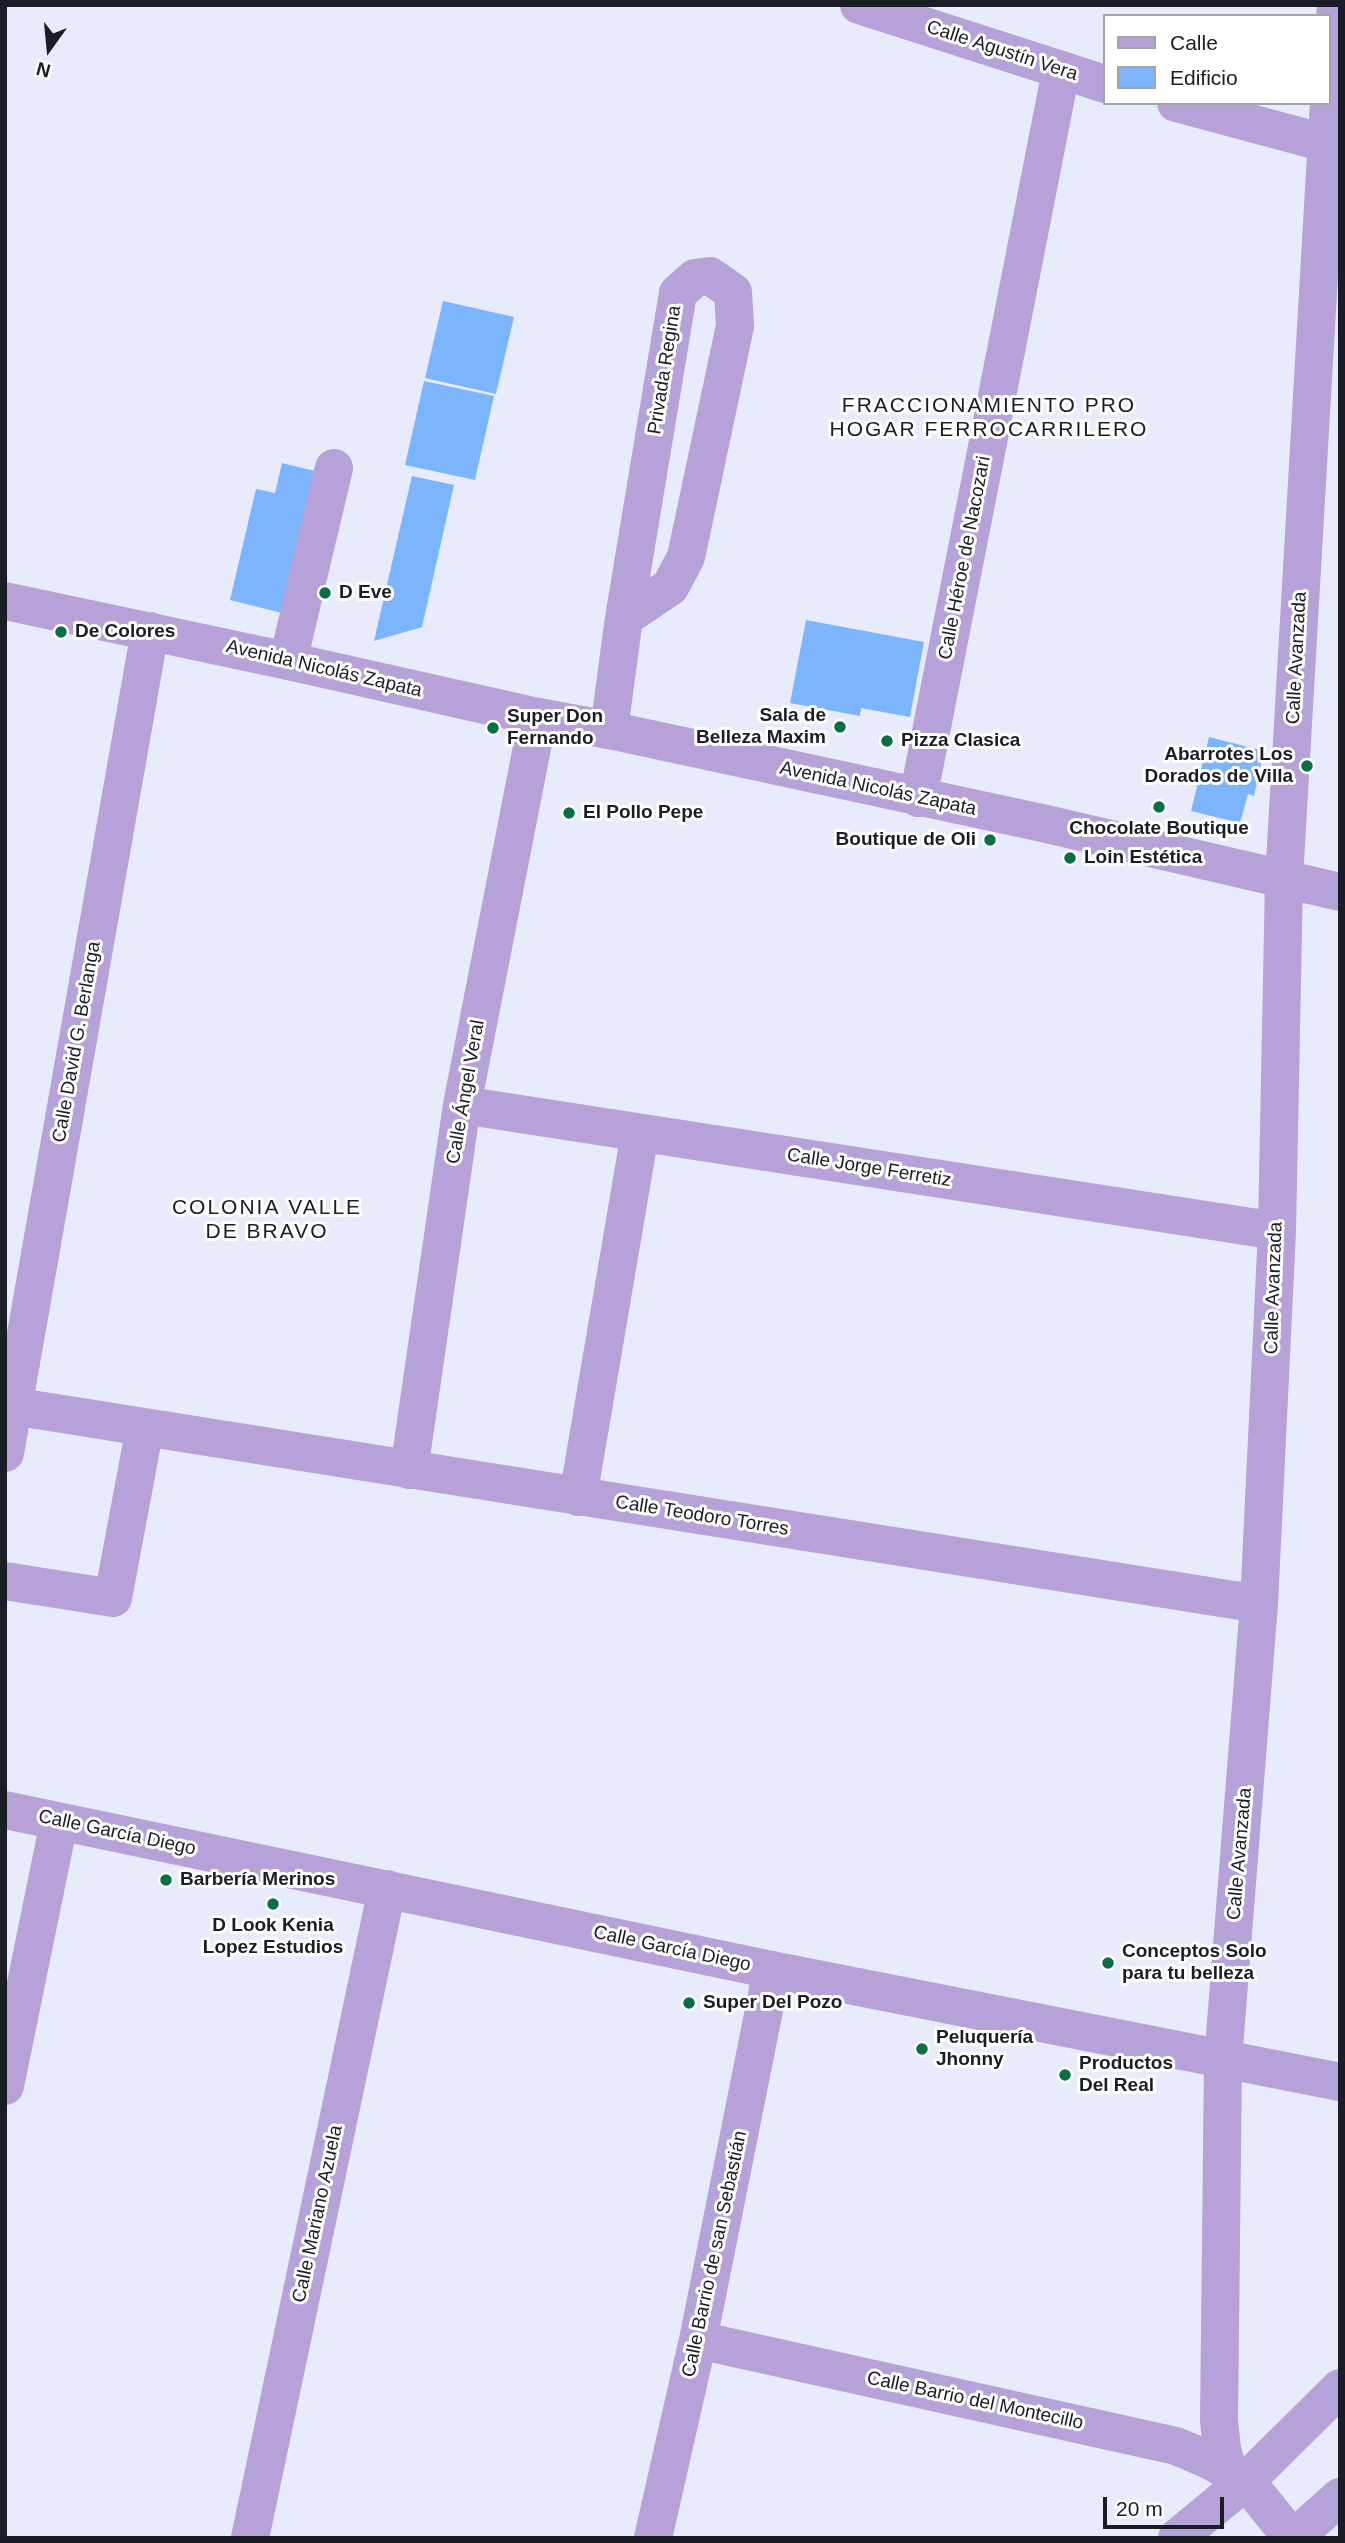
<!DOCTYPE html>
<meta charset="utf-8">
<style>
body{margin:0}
#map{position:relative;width:1345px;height:2543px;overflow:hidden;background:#e8ebfc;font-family:Arial,sans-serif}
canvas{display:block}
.frame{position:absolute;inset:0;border:7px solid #1a1c26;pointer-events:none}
.legend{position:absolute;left:1103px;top:14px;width:228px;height:91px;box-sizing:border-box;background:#fff;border:2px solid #a3a4a8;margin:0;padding:9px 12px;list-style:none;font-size:21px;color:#1a1c26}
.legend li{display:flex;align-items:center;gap:14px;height:35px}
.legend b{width:35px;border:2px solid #a3a4a8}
.north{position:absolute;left:14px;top:14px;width:70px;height:70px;-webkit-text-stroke:5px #fff;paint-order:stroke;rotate:195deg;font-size:19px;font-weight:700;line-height:28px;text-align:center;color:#1a1c26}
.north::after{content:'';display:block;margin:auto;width:24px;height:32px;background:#1a1c26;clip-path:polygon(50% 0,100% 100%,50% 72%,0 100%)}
.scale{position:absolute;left:1103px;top:2497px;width:121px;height:32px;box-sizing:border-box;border:4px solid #1a1c26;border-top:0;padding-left:9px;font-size:21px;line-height:24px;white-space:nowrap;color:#1a1c26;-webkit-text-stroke:5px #fff;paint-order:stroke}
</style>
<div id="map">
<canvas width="1345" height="2543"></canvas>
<div class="frame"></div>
<ul class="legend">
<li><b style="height:9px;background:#b6a1d8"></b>Calle</li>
<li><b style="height:19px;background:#7cb5fe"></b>Edificio</li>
</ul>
<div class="north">N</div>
<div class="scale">20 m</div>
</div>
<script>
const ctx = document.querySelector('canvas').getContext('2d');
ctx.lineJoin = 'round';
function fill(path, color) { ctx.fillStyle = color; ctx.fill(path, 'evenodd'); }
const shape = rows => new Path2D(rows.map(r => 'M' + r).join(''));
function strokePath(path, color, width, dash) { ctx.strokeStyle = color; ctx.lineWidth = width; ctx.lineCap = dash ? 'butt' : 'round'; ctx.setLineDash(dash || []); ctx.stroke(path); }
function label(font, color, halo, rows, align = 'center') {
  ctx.font = font + ' Arial,sans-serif'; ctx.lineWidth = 6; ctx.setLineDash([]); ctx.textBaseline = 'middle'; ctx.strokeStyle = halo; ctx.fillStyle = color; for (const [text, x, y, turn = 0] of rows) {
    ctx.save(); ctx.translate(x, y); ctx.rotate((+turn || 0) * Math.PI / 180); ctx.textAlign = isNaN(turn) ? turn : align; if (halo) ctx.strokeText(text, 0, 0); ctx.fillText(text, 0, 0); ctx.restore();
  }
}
const building = shape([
 [443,301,514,317,496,394,425,378],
 [424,381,494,396,475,480,405,465],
 [282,463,319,472,286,614,230,600,256,489,275,493],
 [412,476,454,485,422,627,374,641],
 [806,620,924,642,910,717,861,708,860,716,790,703],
 [1209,737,1264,751,1254,796,1248,794,1240,823,1191,811]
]);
const minor = shape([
 [859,5,1105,84],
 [1329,98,1336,5],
 [1176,103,1340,147],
 [288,661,334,468],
 [609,730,624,618,678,293,695,278,710,276,733,292,735,326,686,557,670,587,624,618],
 [918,798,1061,71],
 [462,1105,1277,1231],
 [12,1406,1259,1604],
 [5,1453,150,631],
 [409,1470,462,1105,538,717],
 [578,1497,640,1133],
 [5,1581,113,1598,145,1427],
 [5,2086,59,1822],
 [698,2340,1176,2446,1209,2460,1246,2481,1292,2538],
 [1228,2471,1222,2449,1219,2421,1223,2060,1259,1604,1277,1231,1284,879,1329,103],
 [250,2538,387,1889],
 [653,2538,698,2340,772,1970],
 [1177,2538,1246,2481,1340,2388],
 [1294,2538,1340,2497]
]);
const tertiary = shape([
 [5,601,288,661,538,717,609,730,1042,823,1340,892],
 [5,1810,772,1970,1340,2082]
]);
const markers = [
 [325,593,7,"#097046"],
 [61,632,7,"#097046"],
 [840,727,7,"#097046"],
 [493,728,7,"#097046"],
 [887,741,7,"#097046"],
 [1307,766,7,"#097046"],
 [1159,807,7,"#097046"],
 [569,813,7,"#097046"],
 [990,840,7,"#097046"],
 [1070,858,7,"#097046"],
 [166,1880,7,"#097046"],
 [273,1904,7,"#097046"],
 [1108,1963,7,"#097046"],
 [689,2003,7,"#097046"],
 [922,2049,7,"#097046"],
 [1065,2075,7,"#097046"]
];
const streetNames = [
 ["Calle Agustín Vera",1002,51,18],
 ["Privada Regina",665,370,-81],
 ["Calle Héroe de Nacozari",965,558,-79],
 ["Calle Avanzada",1297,658,-87],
 ["Avenida Nicolás Zapata",324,669,13],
 ["Avenida Nicolás Zapata",878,789,12],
 ["Calle David G. Berlanga",77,1042,-80],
 ["Calle Ángel Veral",466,1092,-80],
 ["Calle Jorge Ferretiz",869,1168,9],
 ["Calle Avanzada",1274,1288,-88],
 ["Calle Teodoro Torres",702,1516,9],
 ["Calle García Diego",117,1833,12],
 ["Calle Avanzada",1240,1854,-85],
 ["Calle García Diego",672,1949,12],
 ["Calle Mariano Azuela",318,2214,-78],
 ["Calle Barrio de san Sebastián",715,2254,-78],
 ["Calle Barrio del Montecillo",975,2401,12]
];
const poiNames = [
 ["D Eve",339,593],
 ["De Colores",75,632],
 ["Sala de",826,716,"right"],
 ["Belleza Maxim",826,738,"right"],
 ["Super Don",507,717],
 ["Fernando",507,739],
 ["Pizza Clasica",901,741],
 ["Abarrotes Los",1293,755,"right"],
 ["Dorados de Villa",1293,777,"right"],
 ["El Pollo Pepe",583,813],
 ["Chocolate Boutique",1159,829,"center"],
 ["Boutique de Oli",976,840,"right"],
 ["Loin Estética",1084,858],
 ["Barbería Merinos",180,1880],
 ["D Look Kenia",273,1926,"center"],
 ["Lopez Estudios",273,1948,"center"],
 ["Conceptos Solo",1122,1952],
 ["para tu belleza",1122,1974],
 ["Super Del Pozo",703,2003],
 ["Peluquería",936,2038],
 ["Jhonny",936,2060],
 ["Productos",1079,2064],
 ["Del Real",1079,2086]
];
const neighbourhoodNames = [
 ["FRACCIONAMIENTO PRO",989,406],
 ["HOGAR FERROCARRILERO",989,430],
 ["COLONIA VALLE",267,1208],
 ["DE BRAVO",267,1232]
];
fill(building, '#7cb5fe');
strokePath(minor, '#b6a1d8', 38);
strokePath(tertiary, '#b6a1d8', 38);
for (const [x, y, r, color] of markers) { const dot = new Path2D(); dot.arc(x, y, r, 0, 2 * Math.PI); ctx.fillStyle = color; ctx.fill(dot); strokePath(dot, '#fff', 2.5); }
label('19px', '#1a1c26', '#fff', streetNames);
label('bold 19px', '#1a1c26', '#fff', poiNames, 'left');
ctx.letterSpacing = '2px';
label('21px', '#1a1c26', '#fff', neighbourhoodNames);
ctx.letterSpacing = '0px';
</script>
